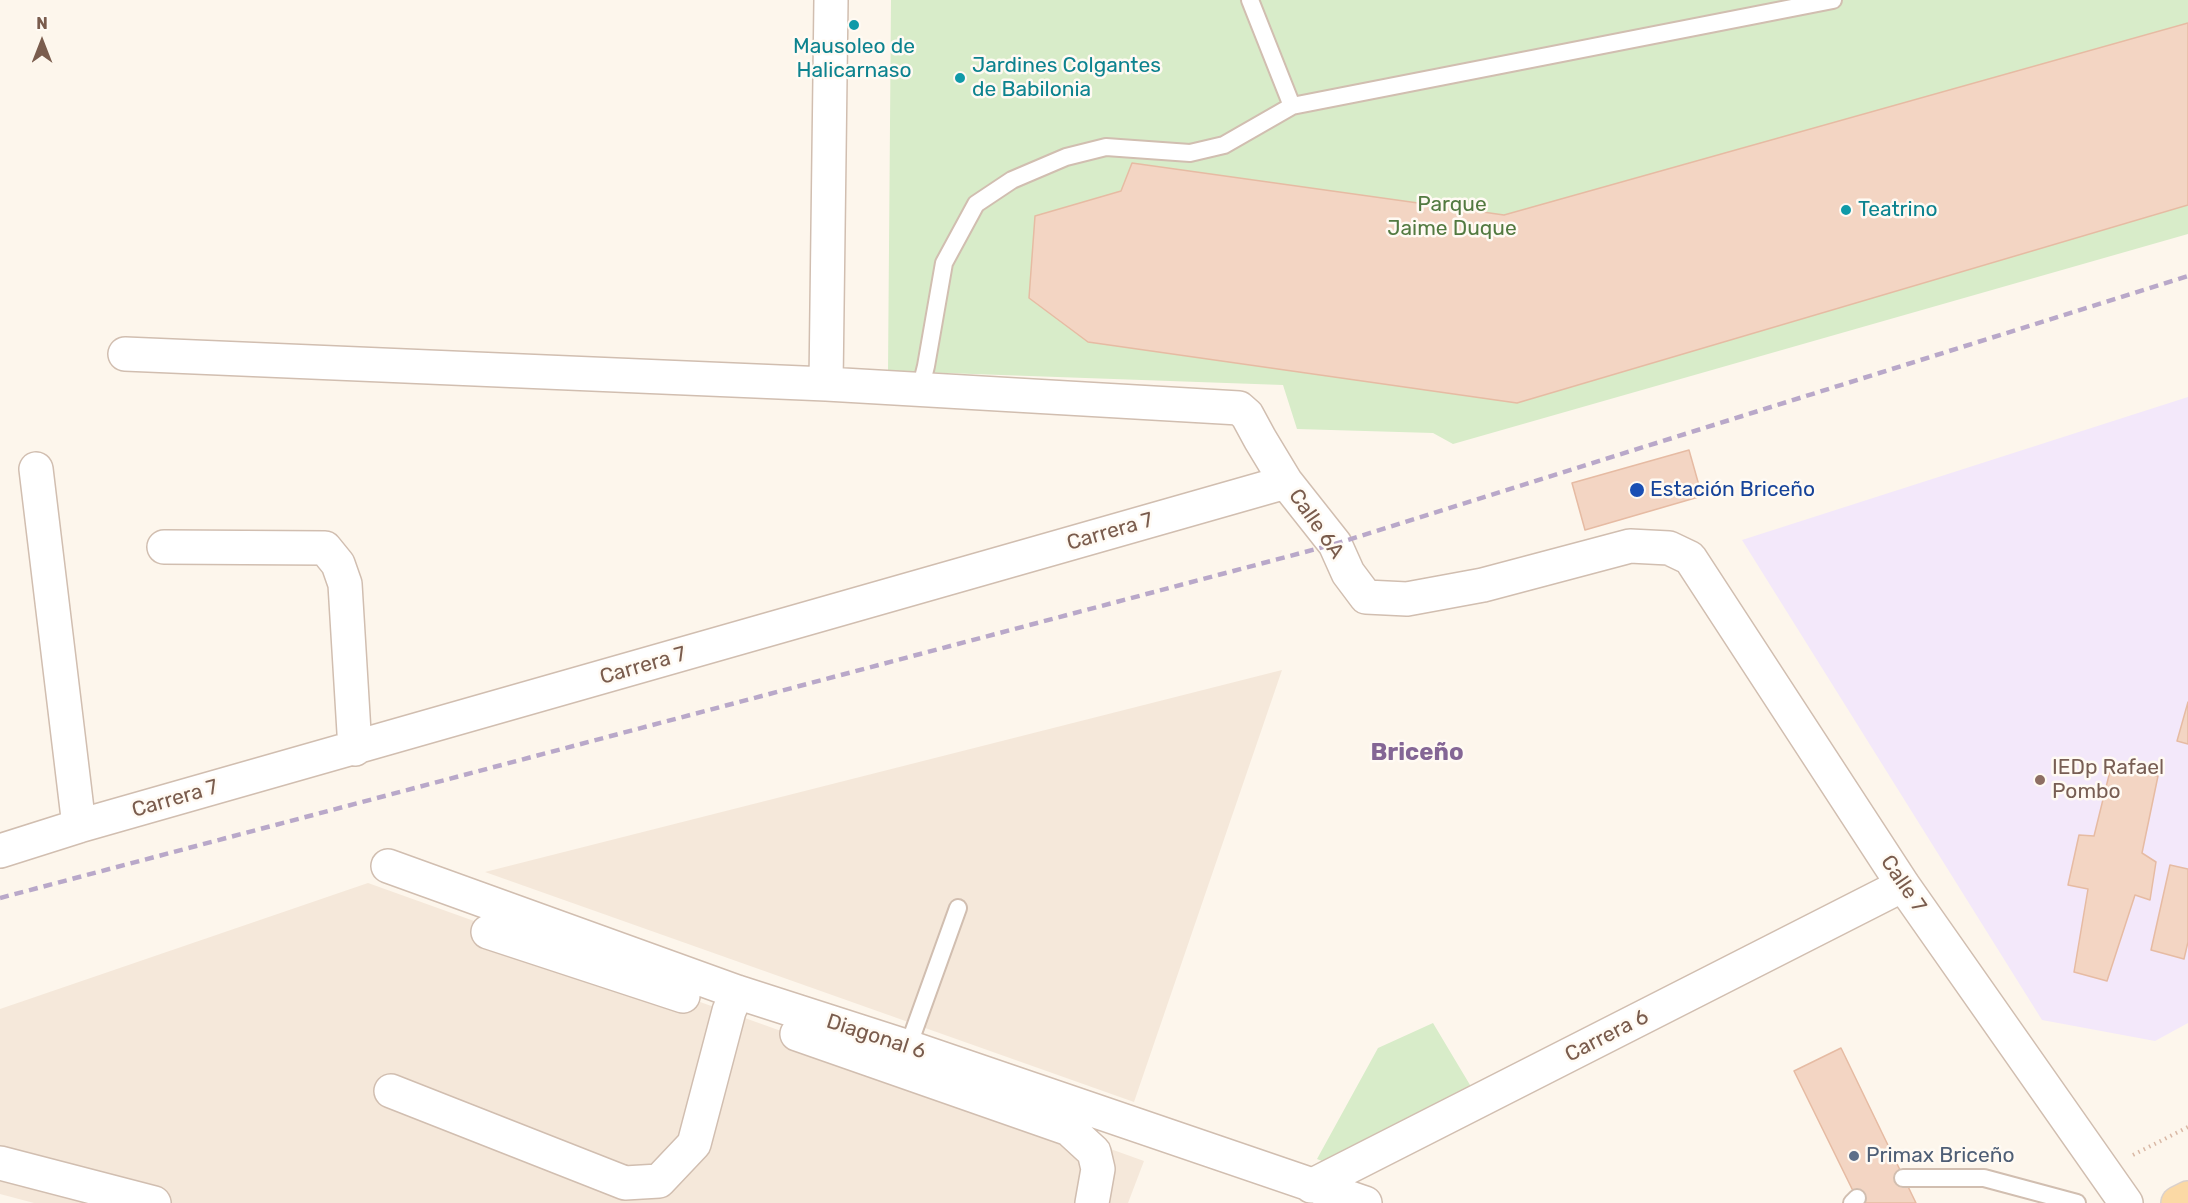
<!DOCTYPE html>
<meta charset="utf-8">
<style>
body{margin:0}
#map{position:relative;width:2188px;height:1203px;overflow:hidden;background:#fdf6ec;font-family:Rubik,sans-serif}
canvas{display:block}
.north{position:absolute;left:12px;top:12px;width:60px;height:60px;-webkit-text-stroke:4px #fffaf3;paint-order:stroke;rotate:0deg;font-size:16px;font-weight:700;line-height:24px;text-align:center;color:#7a5c4d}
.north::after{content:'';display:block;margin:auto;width:21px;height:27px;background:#7a5c4d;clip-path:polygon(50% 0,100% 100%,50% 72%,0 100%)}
</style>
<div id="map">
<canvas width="2188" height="1203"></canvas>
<div class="north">N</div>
</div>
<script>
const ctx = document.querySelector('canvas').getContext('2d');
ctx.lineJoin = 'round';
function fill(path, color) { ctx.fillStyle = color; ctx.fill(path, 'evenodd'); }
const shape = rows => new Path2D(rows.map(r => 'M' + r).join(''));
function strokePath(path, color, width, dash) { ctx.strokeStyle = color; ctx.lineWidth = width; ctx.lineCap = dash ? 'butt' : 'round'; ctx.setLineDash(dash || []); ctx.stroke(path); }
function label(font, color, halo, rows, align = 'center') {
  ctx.font = font + ' Rubik,sans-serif'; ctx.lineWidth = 5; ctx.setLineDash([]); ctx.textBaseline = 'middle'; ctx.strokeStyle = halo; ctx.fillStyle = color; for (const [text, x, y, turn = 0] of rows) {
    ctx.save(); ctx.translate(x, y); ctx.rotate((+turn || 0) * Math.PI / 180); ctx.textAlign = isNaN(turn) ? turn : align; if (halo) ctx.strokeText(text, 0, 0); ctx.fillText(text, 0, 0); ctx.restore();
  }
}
const residential = shape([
 [1282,670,1134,1102,485,872],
 [368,883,1144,1161,1128,1203,34,1203,0,1194,0,1009]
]);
const education = shape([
 [2188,397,2188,1023,2155,1041,2042,1020,1742,540]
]);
const green = shape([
 [891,0,2188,0,2188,234,1453,444,1433,433,1297,429,1283,385,888,371],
 [1433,1023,1476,1095,1335,1166,1317,1159,1378,1048]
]);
const building = shape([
 [2188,23,2188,205,1517,403,1088,342,1029,298,1035,216,1121,191,1132,163,1504,215,2188,23],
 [1689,450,1702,496,1585,530,1572,483,1689,450],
 [2188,702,2188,744,2177,741,2188,702],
 [2111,767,2158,776,2142,853,2156,862,2150,900,2135,895,2107,981,2074,972,2088,889,2068,885,2079,835,2094,836,2111,767],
 [2170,865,2188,869,2188,942,2184,959,2151,950,2170,865],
 [1841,1048,1916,1203,1859,1203,1794,1071,1841,1048]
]);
const path = shape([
 [2133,1155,2188,1127]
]);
const service = shape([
 [1250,0,1292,106],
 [920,390,926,366,944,263,976,204,1012,180,1066,157,1106,147,1190,153,1224,145,1292,106,1833,0],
 [908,1047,958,908],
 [1903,1178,1984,1178,2077,1203],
 [1852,1203,1857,1198]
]);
const minor = shape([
 [125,354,826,384,1239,408,1247,415,1260,439,1286,482,1335,544,1348,573,1366,597,1407,599,1483,585,1630,546,1669,548,1690,558,1903,885,2126,1203],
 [826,384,831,0],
 [36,469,79,826],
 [164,547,325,548,338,564,345,584,355,749],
 [0,851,79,826,1286,482],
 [388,866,737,992,908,1047,1365,1203],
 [488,932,683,996],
 [797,1034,1069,1129,1094,1152,1098,1169,1092,1203],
 [391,1091,625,1183,659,1181,694,1144,729,1011,737,992],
 [0,1163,154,1203],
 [1311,1186,1903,885]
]);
const primary = shape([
 [2178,1203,2188,1198]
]);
const rail = shape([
 [0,898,1335,544,2188,276]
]);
const markers = [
 [854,25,6,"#0f9aa8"],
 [960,78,6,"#0f9aa8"],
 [1846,210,6,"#0f9aa8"],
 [1637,490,8,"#1a4fb4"],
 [2040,780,6,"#8d6e63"],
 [1854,1156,6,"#5c6f8a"]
];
const cultureNames = [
 ["Mausoleo de",854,47,"center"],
 ["Halicarnaso",854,71,"center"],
 ["Jardines Colgantes",972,66],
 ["de Babilonia",972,90],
 ["Teatrino",1858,210]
];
const parkNames = [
 ["Parque",1452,205],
 ["Jaime Duque",1452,229]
];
const transitNames = [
 ["Estación Briceño",1650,490]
];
const streetNames = [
 ["Calle 6A",1316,524,55],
 ["Carrera 7",1110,532,-16],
 ["Carrera 7",643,666,-16],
 ["Carrera 7",175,799,-16],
 ["Calle 7",1903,884,56],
 ["Carrera 6",1607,1036,-27],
 ["Diagonal 6",876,1037,18]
];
const educationNames = [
 ["IEDp Rafael",2052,768],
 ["Pombo",2052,792]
];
const serviceNames = [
 ["Primax Briceño",1866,1156]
];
const quarterNames = [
 ["Briceño",1417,753]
];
fill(residential, '#f5e8da');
fill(education, '#f3e8fa');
fill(green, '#d8ecc9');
fill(building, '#f3d5c3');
strokePath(building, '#e6bba3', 1.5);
strokePath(service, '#d1beb0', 20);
strokePath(minor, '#d1beb0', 36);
strokePath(primary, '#dad1cd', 36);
strokePath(path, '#d9b8a5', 4, [1.5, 4.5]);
strokePath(service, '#fff', 16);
strokePath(minor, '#fff', 33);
strokePath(primary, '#fbd9a5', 33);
strokePath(rail, '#b9a8c9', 4.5, [9, 6]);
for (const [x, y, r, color] of markers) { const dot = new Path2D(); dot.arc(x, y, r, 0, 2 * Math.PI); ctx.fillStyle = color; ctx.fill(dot); strokePath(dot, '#fffaf3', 2); }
label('21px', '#0d838f', '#fffaf3', cultureNames, 'left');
label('21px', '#537a41', '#fffaf3', parkNames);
label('21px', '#164399', '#fffaf3', transitNames, 'left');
label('21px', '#7a5c4d', '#fffaf3', streetNames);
label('21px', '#785e54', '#fffaf3', educationNames, 'left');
label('21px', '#4e5e75', '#fffaf3', serviceNames, 'left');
label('bold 24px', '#846695', '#fffaf3', quarterNames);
</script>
